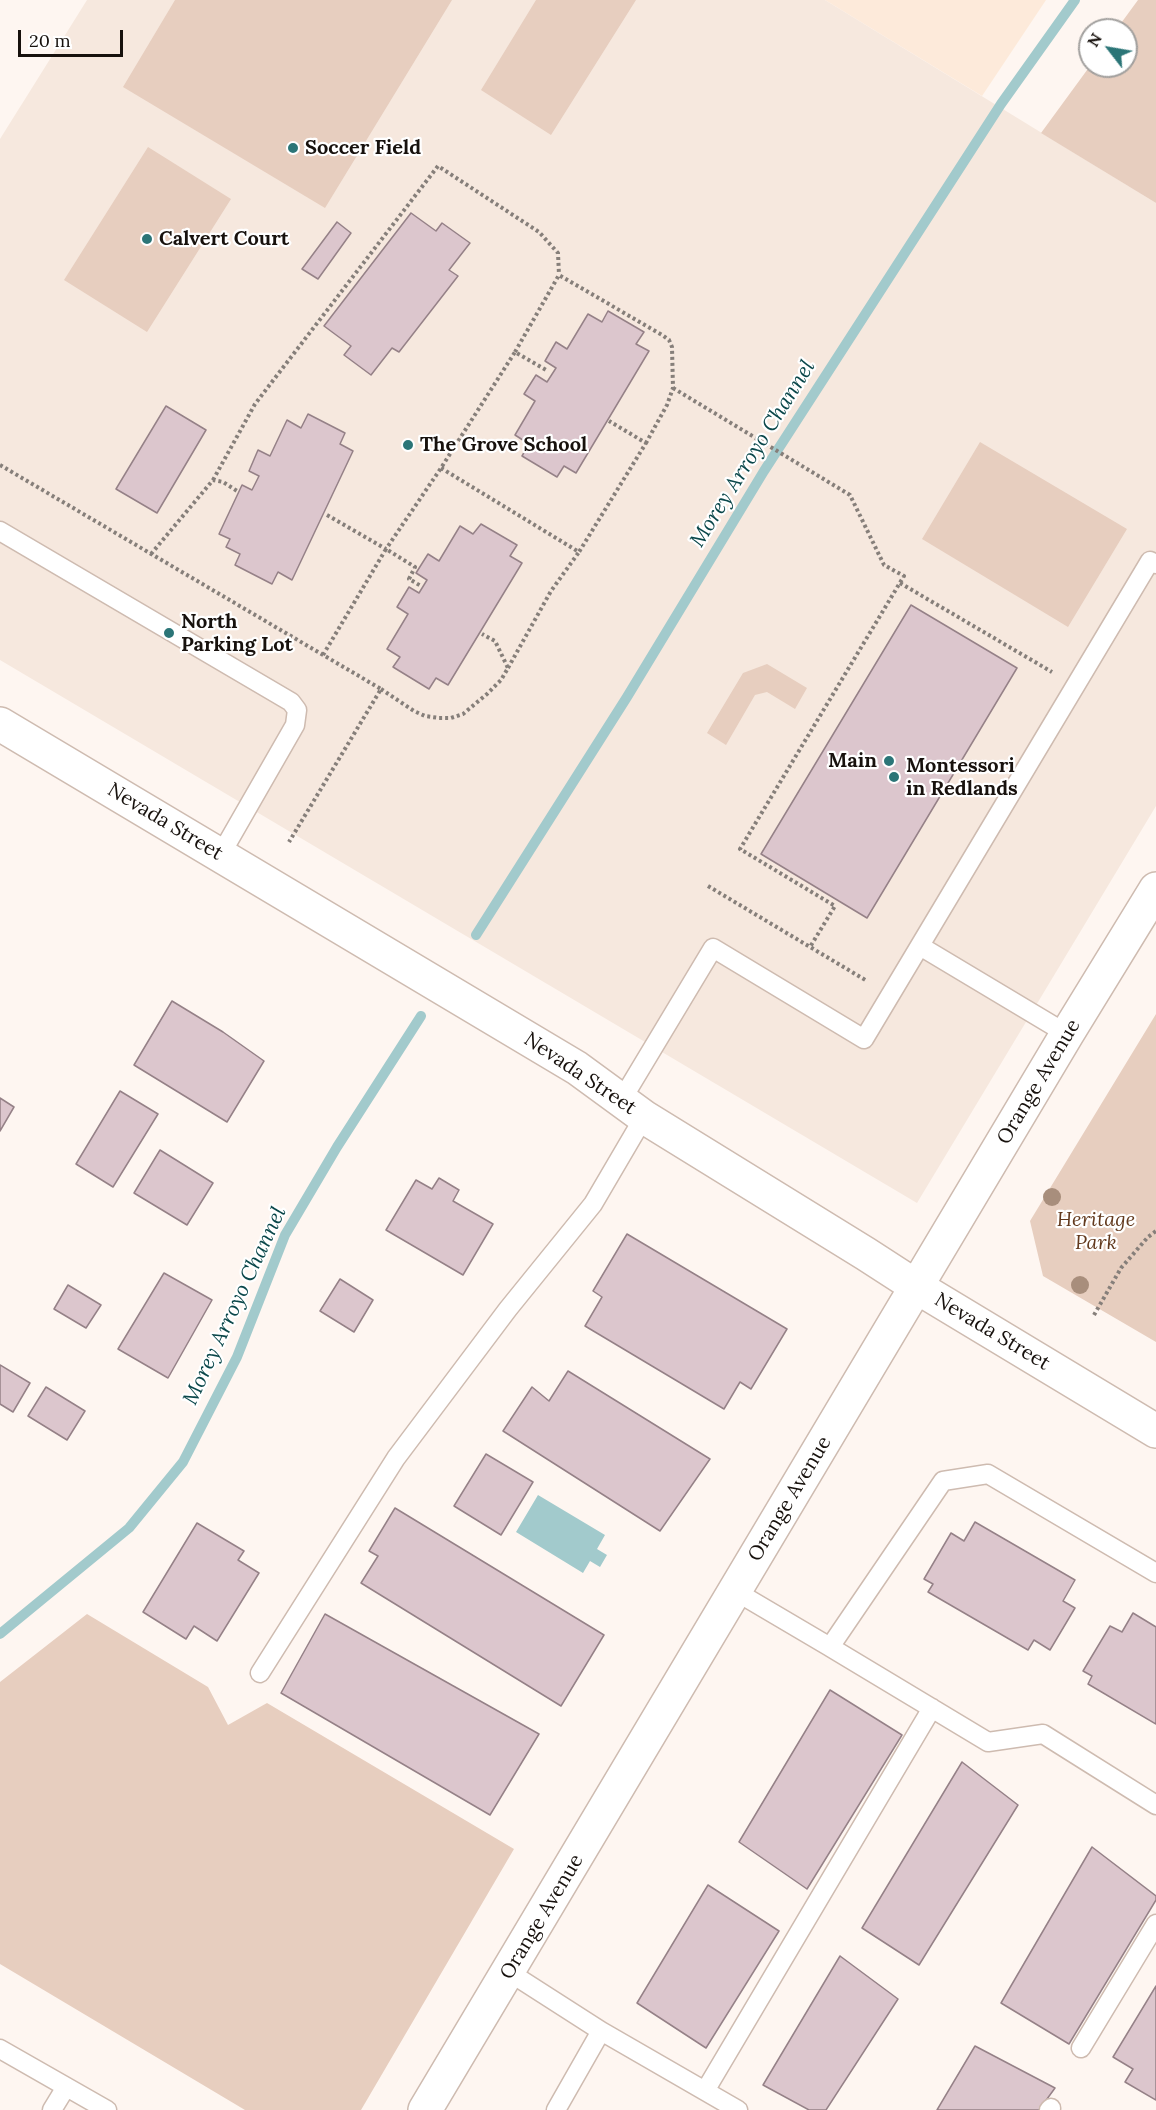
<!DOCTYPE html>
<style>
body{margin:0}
#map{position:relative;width:1156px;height:2110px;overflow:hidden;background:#fef6f1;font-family:Lora,serif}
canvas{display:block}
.north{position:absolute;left:1078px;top:18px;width:60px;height:60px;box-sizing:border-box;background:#fff;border:2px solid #a2a09e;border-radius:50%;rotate:301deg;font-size:16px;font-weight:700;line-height:24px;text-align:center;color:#17110d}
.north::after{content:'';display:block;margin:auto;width:21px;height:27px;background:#2b7577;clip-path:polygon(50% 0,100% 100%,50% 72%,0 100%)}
.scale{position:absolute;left:18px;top:30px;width:105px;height:27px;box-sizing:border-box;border:3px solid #17110d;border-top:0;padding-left:8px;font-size:18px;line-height:21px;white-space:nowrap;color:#17110d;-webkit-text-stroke:4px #fff;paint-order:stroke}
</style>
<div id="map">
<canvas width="1156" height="2110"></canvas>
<div class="north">N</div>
<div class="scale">20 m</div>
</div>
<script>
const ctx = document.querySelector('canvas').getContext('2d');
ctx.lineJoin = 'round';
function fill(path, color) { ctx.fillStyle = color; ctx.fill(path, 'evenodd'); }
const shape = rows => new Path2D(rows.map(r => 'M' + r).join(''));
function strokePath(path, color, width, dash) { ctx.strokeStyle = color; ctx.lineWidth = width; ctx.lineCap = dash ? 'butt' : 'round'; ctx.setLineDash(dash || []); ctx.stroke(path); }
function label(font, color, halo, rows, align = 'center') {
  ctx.font = font + ' Lora,serif'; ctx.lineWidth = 4.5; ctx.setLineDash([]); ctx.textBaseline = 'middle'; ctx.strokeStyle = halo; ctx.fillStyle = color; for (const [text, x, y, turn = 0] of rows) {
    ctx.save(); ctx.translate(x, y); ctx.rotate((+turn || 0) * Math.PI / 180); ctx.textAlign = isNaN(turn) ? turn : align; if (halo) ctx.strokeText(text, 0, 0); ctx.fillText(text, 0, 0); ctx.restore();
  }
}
const commercial = shape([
 [825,0,1046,0,982,96]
]);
const built = shape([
 [87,0,825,0,1156,203,1156,806,917,1203,0,660,0,139]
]);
const green = shape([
 [175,0,452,0,325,208,123,87],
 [536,0,636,0,551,135,481,90],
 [1138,0,1156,0,1156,203,1041,133,1090,66,1126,66,1126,30,1116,30],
 [148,147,231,199,147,332,64,280],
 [980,442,1127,529,1068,627,922,539],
 [767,664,807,688,795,709,767,692,755,695,726,745,707,733,743,673],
 [1156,1014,1156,1342,1043,1276,1030,1221],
 [87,1614,208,1687,228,1725,267,1703,514,1849,361,2110,245,2110,0,1964,0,1682]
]);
const water = shape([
 [538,1495,605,1535,597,1549,607,1555,600,1567,590,1561,583,1573,516,1532]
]);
const stream = shape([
 [476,935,627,697,764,471,1001,104,1075,0],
 [0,1634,129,1528,183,1462,237,1357,285,1235,337,1147,421,1016]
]);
const building = shape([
 [411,213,436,231,442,223,470,243,449,270,458,276,399,352,392,348,371,375,344,355,351,346,324,326,411,213],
 [337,222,351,233,318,279,302,269,337,222],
 [608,311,644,332,636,344,649,351,576,473,564,466,557,477,522,456,529,444,515,435,535,401,524,394,536,375,547,382,556,368,545,361,556,342,567,349,588,314,602,322,608,311],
 [166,406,206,430,157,513,116,489,166,406],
 [308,414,345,433,340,444,353,451,292,580,278,572,272,584,235,565,240,554,226,547,230,539,219,534,242,485,252,490,259,476,249,471,258,450,270,456,287,420,301,428,308,414],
 [481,524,517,545,510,556,522,563,448,685,436,678,429,689,393,667,400,657,387,649,408,614,397,607,409,587,419,593,427,580,416,573,428,554,439,561,460,526,473,534,481,524],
 [911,605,1017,668,867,918,761,854,911,605],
 [172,1001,223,1032,264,1061,227,1122,134,1065,172,1001],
 [120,1091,158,1114,113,1187,76,1164,120,1091],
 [0,1098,14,1107,0,1131,0,1098],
 [160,1150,213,1183,187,1225,134,1193,160,1150],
 [439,1178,459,1190,453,1201,493,1224,463,1275,386,1230,416,1180,432,1189,439,1178],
 [627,1234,787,1329,751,1389,740,1382,724,1409,585,1326,602,1297,593,1291,627,1234],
 [164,1273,212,1300,168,1378,118,1349,164,1273],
 [340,1279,373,1300,354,1332,320,1311,340,1279],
 [68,1285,101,1305,86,1328,54,1309,68,1285],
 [0,1365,30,1383,13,1412,0,1404,0,1365],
 [568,1371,710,1459,660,1531,503,1431,532,1387,549,1401,568,1371],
 [46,1387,85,1411,67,1440,28,1416,46,1387],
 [486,1454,533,1482,501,1535,454,1506,486,1454],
 [395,1508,604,1635,561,1706,361,1583,378,1556,369,1551,395,1508],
 [975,1522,1075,1580,1063,1601,1075,1608,1050,1650,1034,1640,1028,1650,928,1592,933,1584,924,1579,951,1533,964,1541,975,1522],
 [197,1523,244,1551,238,1560,259,1573,217,1641,194,1626,186,1639,143,1612,197,1523],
 [1133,1613,1156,1627,1156,1724,1088,1684,1092,1676,1083,1671,1110,1626,1122,1632,1133,1613],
 [325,1614,539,1734,490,1815,281,1693,325,1614],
 [830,1690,902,1735,807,1889,739,1842,830,1690],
 [962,1762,1018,1805,919,1965,862,1928,962,1762],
 [1092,1847,1156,1896,1156,1900,1069,2044,1001,2003,1092,1847],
 [708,1885,779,1931,706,2048,637,2003,708,1885],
 [840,1956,898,1999,826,2110,809,2110,763,2085,840,1956],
 [1156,1986,1156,2100,1125,2082,1133,2069,1113,2057,1156,1986],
 [975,2046,1055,2088,1039,2110,937,2110,975,2046]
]);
const path = shape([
 [515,352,559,275,662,335,669,340,672,347,673,388,667,405,646,443],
 [673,388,850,495,884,565,904,576,740,849,835,906,810,947],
 [0,465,381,689,289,842],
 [441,468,579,552,646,443,609,421],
 [213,480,255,404,438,166,539,232,558,253,559,275],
 [327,515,386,549,441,468,515,352,548,371],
 [151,554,213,480,223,482,237,491],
 [900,583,1052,672],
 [323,655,386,549,415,567,409,579,421,586],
 [508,668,551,591,579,552],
 [381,689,414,711,425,716,439,718,451,718,463,714,487,694,501,680,508,668,495,641,482,634],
 [708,886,867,981],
 [1094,1315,1121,1268,1148,1237,1156,1231]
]);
const service = shape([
 [0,531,291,702,297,710,295,725,221,854],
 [920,946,1067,1034],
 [621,1101,713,948,864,1039,1150,561,1156,564],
 [735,1591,830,1647,943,1481,988,1474,1156,1573],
 [830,1647,988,1742,1043,1734,1156,1805],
 [260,1673,396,1458,508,1309,593,1204,644,1117],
 [509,1972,601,2031,556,2110],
 [601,2031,738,2110],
 [1081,2048,1156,1924],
 [0,2049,107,2110],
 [705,2091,932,1708],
 [52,2110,66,2087],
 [1049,2110,1051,2108]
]);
const minor = shape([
 [0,724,577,1068,644,1117,866,1254,917,1287,1156,1431]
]);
const tertiary = shape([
 [425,2110,1067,1034,1156,889]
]);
const trees = [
 [1052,1197],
 [1080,1285]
];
const markers = [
 [293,148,6,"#2b7577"],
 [147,239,6,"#2b7577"],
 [408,445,6,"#2b7577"],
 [169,633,6,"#2b7577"],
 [889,761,6,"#2b7577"],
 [894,777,6,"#2b7577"]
];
const poiNames = [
 ["Soccer Field",305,148],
 ["Calvert Court",159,239],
 ["The Grove School",420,445],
 ["North",181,622],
 ["Parking Lot",181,645],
 ["Main",877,761,"right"],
 ["Montessori",906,766],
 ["in Redlands",906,789]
];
const streetNames = [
 ["Nevada Street",165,822,31],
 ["Nevada Street",580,1074,34],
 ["Orange Avenue",1039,1082,-59],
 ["Nevada Street",992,1332,31],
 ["Orange Avenue",790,1499,-59],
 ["Orange Avenue",542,1917,-59]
];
const parkNames = [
 ["Heritage",1096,1220],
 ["Park",1096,1243]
];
const waterNames = [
 ["Morey Arroyo Channel",753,454,-58],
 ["Morey Arroyo Channel",235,1306,-65]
];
fill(commercial, '#fdeada');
fill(built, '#f6e8de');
fill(green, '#e7cebf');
fill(water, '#a2cacc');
strokePath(stream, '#a2cacc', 10);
fill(building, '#dcc6cd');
strokePath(building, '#958187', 1.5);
strokePath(service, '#cebbb0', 21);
strokePath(minor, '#cebbb0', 36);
strokePath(tertiary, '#cebbb0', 36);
strokePath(path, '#867f7a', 4, [3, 3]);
strokePath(service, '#fff', 18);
strokePath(minor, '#fff', 33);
strokePath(tertiary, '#fff', 33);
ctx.fillStyle = '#a88e7c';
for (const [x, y] of trees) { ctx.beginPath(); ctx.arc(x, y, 9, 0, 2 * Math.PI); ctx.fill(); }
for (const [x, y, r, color] of markers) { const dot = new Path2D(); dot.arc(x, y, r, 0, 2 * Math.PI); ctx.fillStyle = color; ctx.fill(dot); strokePath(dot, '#fff', 2); }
label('bold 20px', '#17110d', '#fff', poiNames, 'left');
label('20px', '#17110d', '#fff', streetNames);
label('italic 20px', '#62391d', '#fff', parkNames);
label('italic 21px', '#0a474a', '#fff', waterNames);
</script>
